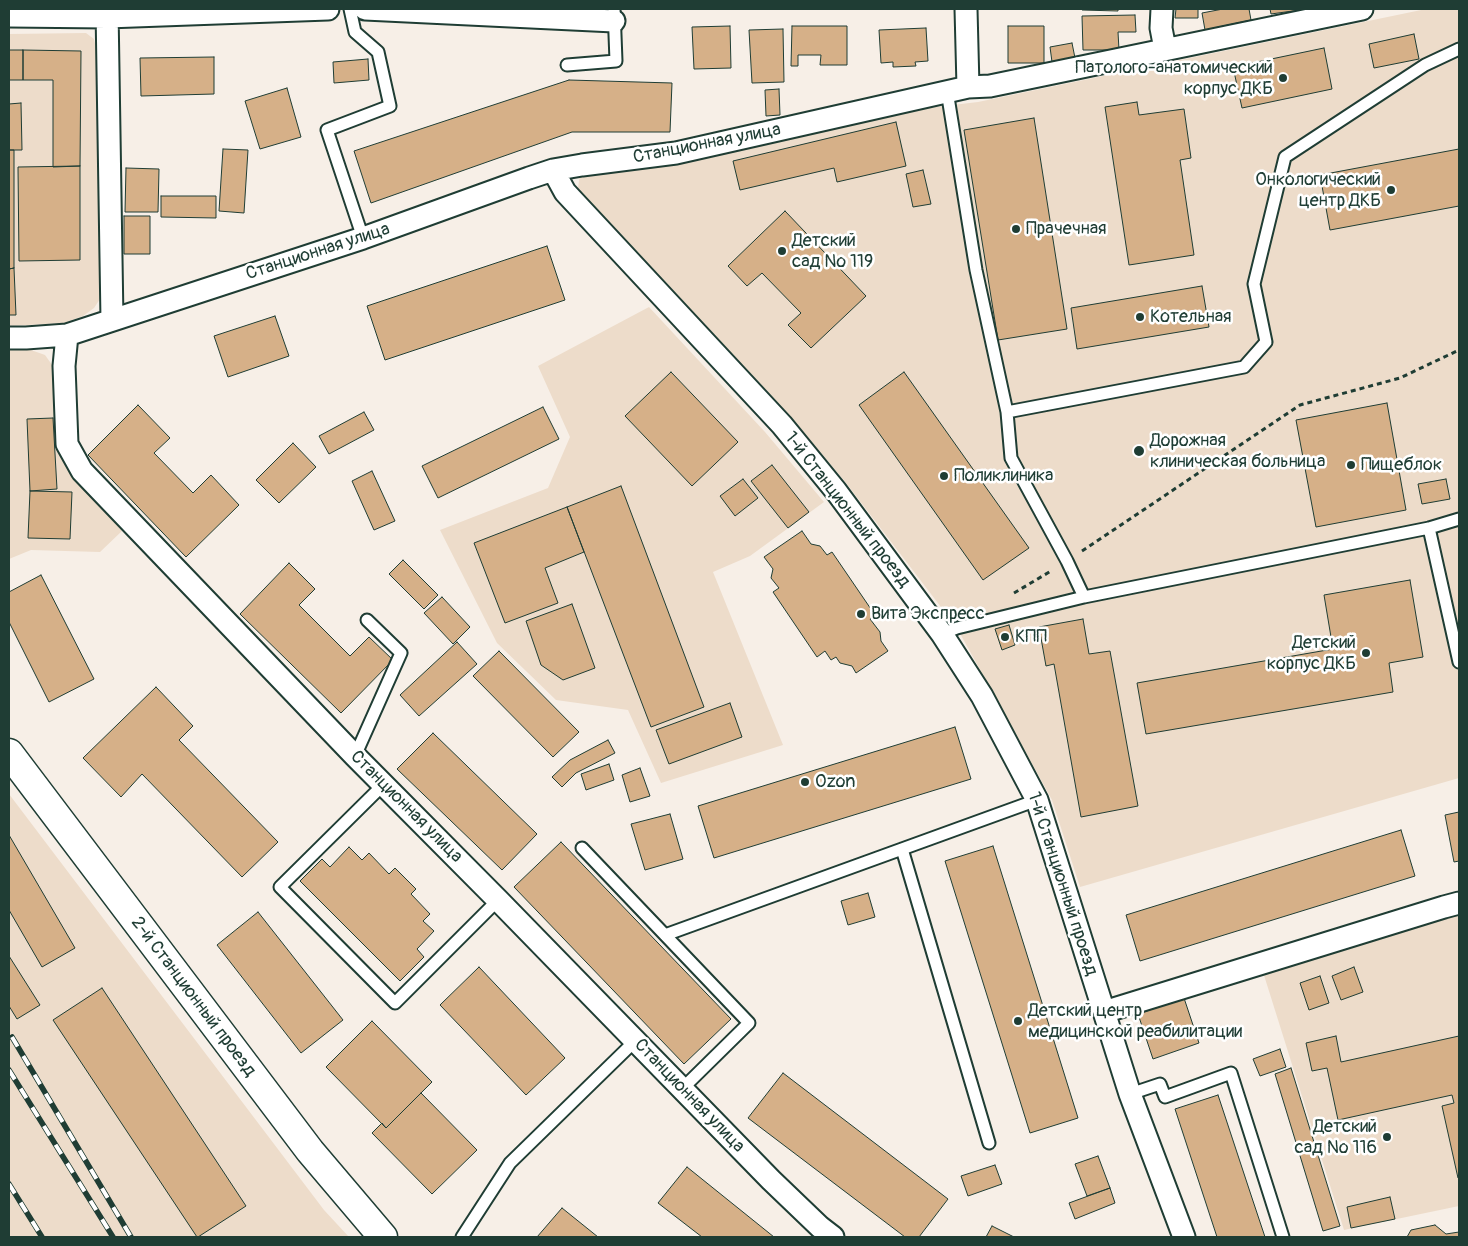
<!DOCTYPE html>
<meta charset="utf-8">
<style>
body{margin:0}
#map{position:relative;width:1468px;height:1246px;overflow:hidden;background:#f7efe7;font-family:Pangolin,sans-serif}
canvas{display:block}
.frame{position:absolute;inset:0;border:10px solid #1f3d34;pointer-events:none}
</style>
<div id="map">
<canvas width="1468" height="1246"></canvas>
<div class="frame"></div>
</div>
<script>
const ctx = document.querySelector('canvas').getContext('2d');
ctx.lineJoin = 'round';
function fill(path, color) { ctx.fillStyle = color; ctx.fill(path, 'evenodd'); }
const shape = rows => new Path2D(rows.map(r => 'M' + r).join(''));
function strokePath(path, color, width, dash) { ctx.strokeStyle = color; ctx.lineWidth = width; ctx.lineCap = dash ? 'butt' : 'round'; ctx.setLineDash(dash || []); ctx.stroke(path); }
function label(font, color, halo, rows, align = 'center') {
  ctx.font = font + ' Pangolin,sans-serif'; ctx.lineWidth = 5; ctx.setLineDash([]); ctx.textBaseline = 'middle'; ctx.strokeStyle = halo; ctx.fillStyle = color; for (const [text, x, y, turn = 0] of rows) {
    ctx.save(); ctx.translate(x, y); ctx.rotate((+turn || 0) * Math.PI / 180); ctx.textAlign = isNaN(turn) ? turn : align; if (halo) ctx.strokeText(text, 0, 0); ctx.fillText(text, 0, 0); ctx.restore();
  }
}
const built = shape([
 [1426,9,1459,9,1459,778,1080,887,1052,800,957,628,846,483,793,419,578,188,580,174,894,112,978,102],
 [86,33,94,39,97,52,100,299,94,308,83,316,64,323,9,326,9,34],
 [649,307,765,432,824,502,750,556,713,572,783,745,661,783,628,710,556,700,497,643,440,530,548,488,570,437,538,366],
 [9,348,28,349,45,355,55,369,57,445,76,480,122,531,100,552,31,550,9,559],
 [9,794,324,1210,349,1237,9,1237],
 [1459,911,1459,1206,1344,1230,1263,972]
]);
const building = shape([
 [1082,9,1118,9,1118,11,1082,10,1082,9],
 [1176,9,1198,9,1198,18,1175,18,1176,9],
 [1223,9,1249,9,1251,20,1205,30,1202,13,1223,9],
 [1270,9,1307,9,1271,14,1270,9],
 [1135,15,1136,32,1118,32,1119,50,1083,50,1082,16,1135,15],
 [730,26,731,68,694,69,692,27,730,26],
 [792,26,847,26,847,65,820,65,821,55,798,55,798,66,791,66,792,26],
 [1008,26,1044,26,1044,63,1008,63,1008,26],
 [926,28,928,61,915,62,916,66,893,67,893,62,881,63,879,30,926,28],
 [783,29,784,82,752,83,749,30,783,29],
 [1414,34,1419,59,1374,68,1369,44,1414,34],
 [1072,43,1075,58,1052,62,1050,47,1072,43],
 [1324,48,1332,89,1242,108,1233,67,1324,48],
 [9,50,23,50,23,80,9,80,9,50],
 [23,50,81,51,80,166,53,167,53,80,23,80,23,50],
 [214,57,214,94,141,96,140,58,214,57],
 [368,59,369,80,334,83,333,62,368,59],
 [569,80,672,83,670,132,572,132,371,203,354,151,569,80],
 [287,88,301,137,260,149,245,101,287,88],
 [779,89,780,115,766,116,765,90,779,89],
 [1137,102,1139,115,1184,109,1191,158,1180,160,1194,255,1129,265,1105,107,1137,102],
 [21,103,22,150,9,150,9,104,21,103],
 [1034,118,1067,329,998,340,964,130,1034,118],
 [896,122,906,166,837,182,834,168,740,190,733,161,896,122],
 [223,149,248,150,244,213,219,211,223,149],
 [1459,149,1459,206,1330,230,1320,175,1459,149],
 [9,150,14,150,14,268,9,269,9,150],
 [80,166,80,260,19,261,18,167,80,166],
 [126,168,159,169,158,212,125,212,126,168],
 [923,170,931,204,913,207,906,174,923,170],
 [161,196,216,196,216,218,161,217,161,196],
 [785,211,866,296,811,348,788,325,801,313,762,273,747,286,728,266,785,211],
 [124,216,150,216,150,254,124,254,124,216],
 [547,246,565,300,385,360,367,306,547,246],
 [14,268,16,315,9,315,9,269,14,268],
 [1202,286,1209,327,1077,349,1071,308,1202,286],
 [275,316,289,356,228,377,214,336,275,316],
 [671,372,738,442,692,486,625,416,671,372],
 [904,372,1029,548,983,580,859,405,904,372],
 [1387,403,1406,510,1316,527,1296,420,1387,403],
 [138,405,170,438,154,453,193,493,211,475,239,505,186,557,88,455,138,405],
 [543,407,559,439,438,498,422,466,543,407],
 [364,412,374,430,329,454,319,436,364,412],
 [53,418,57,489,30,491,27,419,53,418],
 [293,443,316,467,279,503,256,480,293,443],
 [772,465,809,512,788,528,751,481,772,465],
 [372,471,395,521,374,530,352,481,372,471],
 [743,479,758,498,735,516,720,496,743,479],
 [1446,479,1450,499,1422,504,1418,484,1446,479],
 [621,486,704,707,651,727,567,507,621,486],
 [30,491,72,492,70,539,28,538,30,491],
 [567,507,584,552,545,568,558,603,505,623,474,543,567,507],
 [802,531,811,544,820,546,827,555,832,552,875,615,870,619,880,632,881,641,888,651,856,673,852,666,840,663,836,657,831,660,825,651,817,657,773,592,779,588,771,578,773,569,764,557,802,531],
 [403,560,438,595,424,609,389,574,403,560],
 [289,563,315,589,299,605,350,656,369,637,393,660,341,713,240,614,289,563],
 [41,575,94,679,49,702,9,622,9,592,41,575],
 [1410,580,1423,657,1389,663,1393,692,1146,734,1137,683,1333,649,1324,595,1410,580],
 [442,597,470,627,453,644,424,613,442,597],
 [572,604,595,668,563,680,541,665,526,621,572,604],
 [1083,619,1089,654,1110,651,1138,806,1081,817,1054,664,1046,666,1039,627,1083,619],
 [1009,625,1015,645,1002,650,995,629,1009,625],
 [457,642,477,664,419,716,400,695,457,642],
 [499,651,579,732,553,757,473,676,499,651],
 [156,687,193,726,179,740,278,842,242,877,142,774,121,797,83,758,156,687],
 [730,703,742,737,669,764,656,730,730,703],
 [955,727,971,779,714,858,698,806,955,727],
 [433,733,537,834,502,870,397,769,433,733],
 [608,740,615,753,576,773,562,787,552,777,570,760,608,740],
 [609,764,614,780,586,790,581,774,609,764],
 [640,768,650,796,630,802,622,775,640,768],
 [1459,812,1459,861,1454,862,1445,815,1459,812],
 [670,814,683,859,645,870,631,824,670,814],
 [1401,830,1415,876,1140,961,1126,915,1401,830],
 [9,835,75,948,42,967,9,910,9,835],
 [561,842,731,1019,684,1064,514,887,561,842],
 [993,846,1078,1118,1030,1133,945,861,993,846],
 [349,847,362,860,369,853,389,874,395,868,416,889,411,894,430,914,423,921,434,931,417,949,424,957,400,981,300,881,322,859,330,867,349,847],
 [868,893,875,917,848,925,841,901,868,893],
 [258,912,343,1020,301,1053,217,945,258,912],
 [9,956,40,1005,17,1019,9,1006,9,956],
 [479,967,565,1058,526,1095,440,1005,479,967],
 [1354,967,1363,992,1341,1000,1332,976,1354,967],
 [1320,976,1329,1003,1309,1010,1300,983,1320,976],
 [102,988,246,1206,198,1237,197,1237,53,1020,102,988],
 [1184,998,1199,1043,1153,1059,1138,1014,1184,998],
 [372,1021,432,1082,386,1128,326,1067,372,1021],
 [1336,1036,1341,1062,1459,1036,1459,1177,1458,1178,1442,1106,1454,1103,1452,1095,1338,1120,1327,1068,1312,1071,1306,1043,1336,1036],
 [1280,1049,1286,1067,1260,1076,1253,1059,1280,1049],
 [1291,1068,1340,1226,1323,1231,1275,1074,1291,1068],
 [783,1073,948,1199,919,1237,905,1237,748,1118,783,1073],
 [421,1093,477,1150,432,1194,372,1133,382,1123,386,1128,421,1093],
 [1218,1095,1253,1201,1265,1237,1217,1237,1175,1109,1218,1095],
 [1098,1156,1110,1188,1087,1196,1075,1164,1098,1156],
 [995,1165,1002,1184,968,1196,961,1176,995,1165],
 [687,1167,774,1237,702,1237,658,1203,687,1167],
 [1110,1188,1115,1203,1075,1219,1069,1203,1110,1188],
 [1390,1197,1395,1219,1351,1228,1347,1207,1390,1197],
 [562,1208,598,1237,537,1237,562,1208],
 [1435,1225,1446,1234,1459,1232,1459,1237,1407,1237,1411,1230,1435,1225],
 [992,1226,1014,1237,986,1237,992,1226]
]);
const path = shape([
 [1082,551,1300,405,1400,378,1459,350],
 [1014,593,1051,571]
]);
const service = shape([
 [350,9,355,32,378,52,390,106,327,130,363,238],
 [567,65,616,61,614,9],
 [947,91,976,270,1007,412,1011,458,1067,561,1084,597],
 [1007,412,1244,367,1266,342,1254,284,1285,157,1425,65,1459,49],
 [1429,528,1459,662],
 [942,634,957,628,1084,597,1429,528,1459,519],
 [355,756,401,653,367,620],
 [383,785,280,887,395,1003,498,900],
 [582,848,749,1023,682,1089],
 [902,849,989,1143],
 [665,935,1037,800],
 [1130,1094,1160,1084,1165,1097,1231,1073,1283,1237],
 [462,1237,510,1163,635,1041]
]);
const minor = shape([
 [107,9,112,320],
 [365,9,614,21],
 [966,9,968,87],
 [1162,9,1161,28,1165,49],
 [9,16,107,17,328,9],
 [553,170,565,192,782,425,836,491,942,634,982,696,1037,800,1130,1094,1184,1237],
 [67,335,64,366,67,444,82,471,355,756,498,900,771,1180,820,1227,833,1237],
 [9,338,26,338,67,335,363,238,529,178,553,170,582,165,676,153,968,87,990,86,1362,9],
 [1104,1012,1444,907,1459,903]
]);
const secondary = shape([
 [9,753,310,1151,383,1237]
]);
const rail = shape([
 [12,1037,131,1237],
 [9,1070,113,1237],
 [9,1184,42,1237]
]);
const markers = [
 [1283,78,5,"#1f3d34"],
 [1391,190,5,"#1f3d34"],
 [1016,229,5,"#1f3d34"],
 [782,251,5,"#1f3d34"],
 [1140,317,5,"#1f3d34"],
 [1139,451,6,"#1f3d34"],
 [1351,465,5,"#1f3d34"],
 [944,476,5,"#1f3d34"],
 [861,614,5,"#1f3d34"],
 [1005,637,5,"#1f3d34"],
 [1366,653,5,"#1f3d34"],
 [805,782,5,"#1f3d34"],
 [1018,1021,5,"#1f3d34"],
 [1387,1137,5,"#1f3d34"]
];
const poiNames = [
 ["Патолого-анатомический",1273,68,"right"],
 ["корпус ДКБ",1273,89,"right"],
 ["Онкологический",1381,180,"right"],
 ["центр ДКБ",1381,201,"right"],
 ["Прачечная",1026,229],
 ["Детский",792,241],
 ["сад № 119",792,262],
 ["Котельная",1150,317],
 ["Дорожная",1150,441],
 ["клиническая больница",1150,462],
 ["Пищеблок",1361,465],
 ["Поликлиника",954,476],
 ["Вита Экспресс",871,614],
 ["КПП",1015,637],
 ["Детский",1356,643,"right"],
 ["корпус ДКБ",1356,664,"right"],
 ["Ozon",815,782],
 ["Детский центр",1028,1011],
 ["медицинской реабилитации",1028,1032],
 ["Детский",1377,1127,"right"],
 ["сад № 116",1377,1148,"right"]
];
const streetNames = [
 ["Станционная улица",707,144,-11],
 ["Станционная улица",318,252,-18],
 ["1-й Станционный проезд",847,510,52],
 ["Станционная улица",406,807,45],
 ["1-й Станционный проезд",1062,884,72],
 ["2-й Станционный проезд",193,997,53],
 ["Станционная улица",689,1096,46]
];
fill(built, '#eddcca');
fill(building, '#d6b088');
strokePath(building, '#1f3d34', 1);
strokePath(service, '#1f3d34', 15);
strokePath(minor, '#1f3d34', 25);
strokePath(secondary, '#1f3d34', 31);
strokePath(path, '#1f3d34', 3, [5, 4]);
strokePath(service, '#fff', 11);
strokePath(minor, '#fff', 21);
strokePath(secondary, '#fff', 28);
strokePath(rail, '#1f3d34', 5.5);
strokePath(rail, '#fff', 4, [11]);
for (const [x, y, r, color] of markers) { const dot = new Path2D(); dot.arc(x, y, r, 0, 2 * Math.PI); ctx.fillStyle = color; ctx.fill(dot); strokePath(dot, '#fff', 2); }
label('18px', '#1f3d34', '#fff', poiNames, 'left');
label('18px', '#1f3d34', '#fff', streetNames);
</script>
